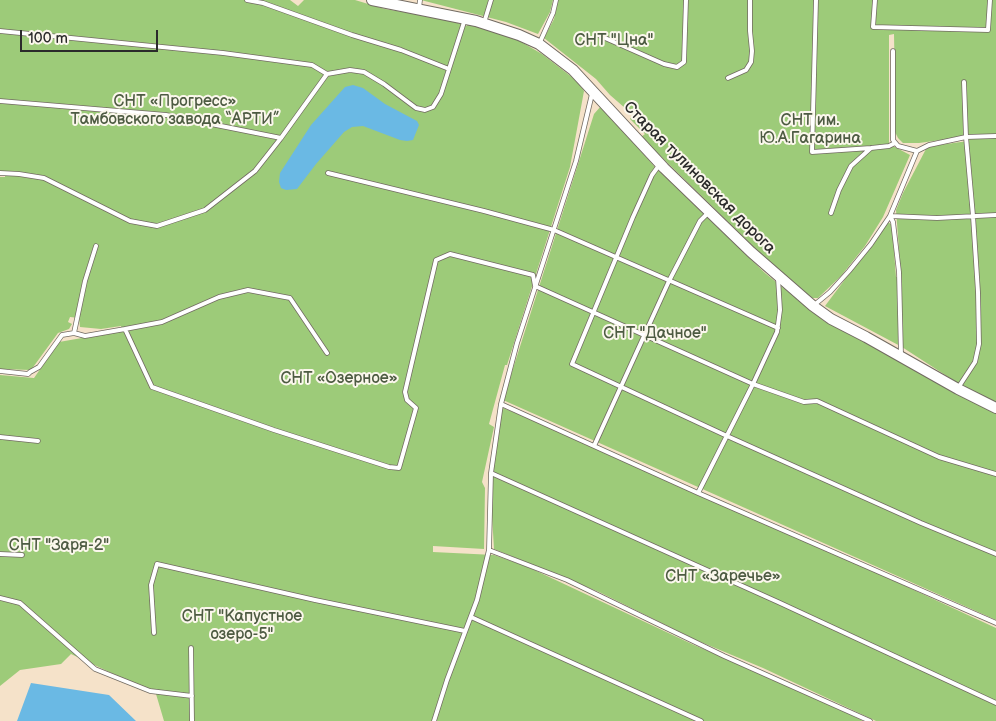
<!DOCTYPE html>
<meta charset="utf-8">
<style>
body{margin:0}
#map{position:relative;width:996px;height:721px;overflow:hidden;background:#f5e2c9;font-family:"Balsamiq Sans",sans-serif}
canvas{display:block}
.scale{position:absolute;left:20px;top:30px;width:138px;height:22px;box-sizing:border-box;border:2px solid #2b2b2b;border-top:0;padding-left:6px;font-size:15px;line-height:18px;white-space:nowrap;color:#2b2b2b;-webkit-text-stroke:4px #fbf7ec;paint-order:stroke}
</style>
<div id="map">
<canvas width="996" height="721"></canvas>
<div class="scale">100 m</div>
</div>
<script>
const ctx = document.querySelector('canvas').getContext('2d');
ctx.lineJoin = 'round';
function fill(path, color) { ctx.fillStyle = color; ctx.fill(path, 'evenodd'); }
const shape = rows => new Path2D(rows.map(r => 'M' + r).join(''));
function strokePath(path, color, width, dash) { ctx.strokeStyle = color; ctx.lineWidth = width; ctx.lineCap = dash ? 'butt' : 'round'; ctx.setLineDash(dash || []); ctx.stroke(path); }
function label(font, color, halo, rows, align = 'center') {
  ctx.font = font + ' "Balsamiq Sans",sans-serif'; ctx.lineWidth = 4; ctx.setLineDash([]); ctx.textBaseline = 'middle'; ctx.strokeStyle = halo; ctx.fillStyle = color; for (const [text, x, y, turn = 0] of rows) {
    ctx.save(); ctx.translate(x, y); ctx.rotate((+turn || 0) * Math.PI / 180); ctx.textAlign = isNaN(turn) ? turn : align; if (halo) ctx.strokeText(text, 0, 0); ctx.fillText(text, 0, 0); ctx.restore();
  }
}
const green = shape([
 [0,0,290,0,298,6,304,0,355,0,385,9,445,19,467,26,468,23,518,40,542,54,577,81,584,91,570,167,507,365,505,365,489,424,494,427,482,482,485,488,484,549,433,546,433,552,494,555,528,567,694,645,812,695,863,721,164,721,156,694,71,654,61,664,20,670,0,686,0,375,34,378,59,342,122,331,121,326,101,329,80,327,79,318,70,317,68,322,72,324,69,329,58,333,31,370,0,369,0,177,5,177,5,171,0,171],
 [421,0,553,0,550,12,538,34,506,22],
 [558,0,996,0,996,403,962,386,902,347,825,306,888,222,892,225,896,277,901,277,896,210,903,193,926,149,932,146,968,141,963,137,919,143,903,143,898,138,894,130,895,90,894,34,889,35,889,147,895,147,910,155,883,217,865,246,841,276,818,298,812,298,765,258,641,137,645,134,630,119,633,115,610,95,596,79,544,38,554,19],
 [601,106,654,166,765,273,824,321,869,343,868,344,996,413,996,620,503,400,594,114],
 [503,408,558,430,808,541,996,628,996,721,876,721,763,668,696,640,599,592,494,549,491,499,492,477,501,410]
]);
const water = shape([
 [353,85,363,88,385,104,417,121,419,125,413,140,407,141,400,140,363,126,352,127,344,132,316,164,297,189,286,190,281,188,279,182,280,173,311,125,345,87],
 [31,683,109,695,136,721,17,721]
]);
const service = shape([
 [247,0,263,3,352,35,401,50,449,69],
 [816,0,812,152,871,148,889,146,895,143],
 [875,0,873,27,988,30,990,0],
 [419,8,420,0],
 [484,23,491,0],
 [0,31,223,53,312,65,327,74],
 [596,34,664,64,677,67,684,62,686,0],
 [540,42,553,13,556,0],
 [728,78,746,70,751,62,752,51,750,31,750,0],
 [0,101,166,115,281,138],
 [917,151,929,145,966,137,996,136],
 [660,164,652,175,633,217,572,364,727,436,921,523,996,554],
 [0,173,19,174,44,178,130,221,157,226,205,210,255,171,281,138,327,74,350,70,364,72,384,84,416,108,425,110,433,107,441,94,465,19],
 [328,173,484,211,554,230,778,328],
 [831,213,839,190,851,166,871,148],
 [96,246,85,281,74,333,85,336,125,329],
 [778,278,780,310,777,332,753,384,804,402,817,401,939,457,996,474],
 [813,306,830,292,849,271,871,244,890,216,917,151,898,146,893,140,893,51],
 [327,353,290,298,248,290,219,297,162,322,125,329,152,387,274,430,389,467,399,468,416,408,407,400,405,392,436,260,450,254,533,275,535,286,753,384,698,493],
 [901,355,899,272,893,222,890,216,937,218,996,215],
 [0,371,28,374,30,372,39,367,62,335,74,333],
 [958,388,975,362,979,344,978,292,973,216,966,137,964,82],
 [501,404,698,493,996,623],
 [0,437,38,441],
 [594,446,669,281,700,221,708,213],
 [491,473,778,602,996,703],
 [489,550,567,580,724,656,870,721],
 [0,554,22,555],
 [0,598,20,603,95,669,150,691,192,696],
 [471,617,701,721],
 [154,633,151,585,157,564,315,600,465,631],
 [191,648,192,721],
 [434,721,447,680,477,600,489,550,491,473,501,404,517,343,576,161,592,94]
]);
const tertiary = shape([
 [372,0,476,21,519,35,539,44,573,70,664,168,751,252,813,306,831,319,866,337,958,389,996,408]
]);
const parkNames = [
 ["СНТ \"Цна\"",614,41],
 ["СНТ «Прогресс»",175,102],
 ["Тамбовского завода “АРТИ”",175,120],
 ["СНТ им.",810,121],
 ["Ю.А.Гагарина",810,139],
 ["СНТ \"Дачное\"",655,334],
 ["СНТ «Озерное»",339,379],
 ["СНТ \"Заря-2\"",59,546],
 ["СНТ «Заречье»",723,577],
 ["СНТ \"Капустное",242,617],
 ["озеро-5\"",242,635]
];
const streetNames = [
 ["Старая тулиновская дорога",699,178,45]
];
fill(green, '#9dcb79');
fill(water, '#6ab9e4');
strokePath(service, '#726b62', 5.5);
strokePath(tertiary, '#726b62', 12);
strokePath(service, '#fff', 4);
strokePath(tertiary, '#fff', 10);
label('16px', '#4d5b42', '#fbf7ec', parkNames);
label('16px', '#2b2b2b', '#fbf7ec', streetNames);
</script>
